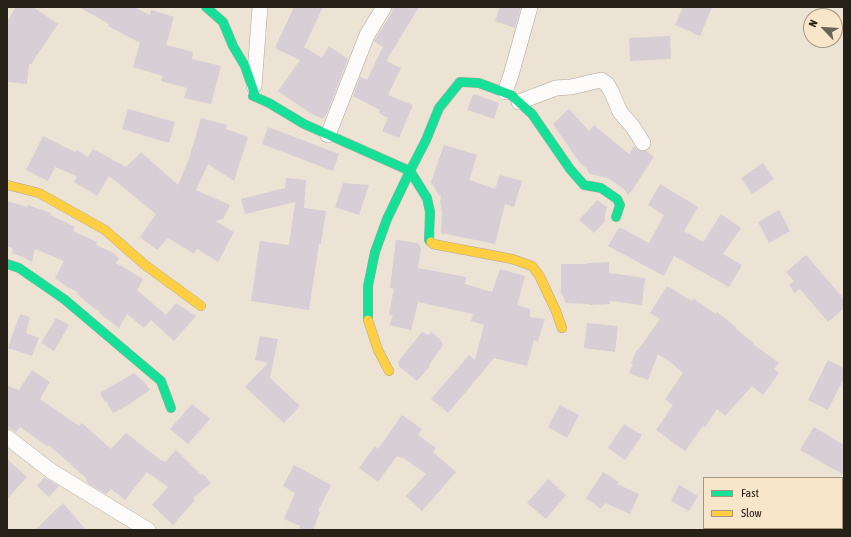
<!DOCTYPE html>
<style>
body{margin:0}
#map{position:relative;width:851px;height:537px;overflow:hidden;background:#ece3d4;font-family:"Asap Condensed",sans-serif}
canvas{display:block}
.frame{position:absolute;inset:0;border:8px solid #272016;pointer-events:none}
.legend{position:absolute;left:703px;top:477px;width:140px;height:52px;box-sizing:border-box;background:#f7e6ca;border:1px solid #a49782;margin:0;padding:5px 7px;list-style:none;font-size:12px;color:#272016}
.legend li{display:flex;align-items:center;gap:8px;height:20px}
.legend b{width:20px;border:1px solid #a49782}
.north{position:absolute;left:803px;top:8px;width:40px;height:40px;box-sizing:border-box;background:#f7e6ca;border:1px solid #a49782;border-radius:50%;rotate:295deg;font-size:11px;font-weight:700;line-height:16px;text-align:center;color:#272016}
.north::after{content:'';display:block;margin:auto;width:14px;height:18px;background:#6c6458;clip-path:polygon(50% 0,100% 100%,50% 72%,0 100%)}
</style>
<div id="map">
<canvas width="851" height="537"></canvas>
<div class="frame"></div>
<ul class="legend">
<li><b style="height:5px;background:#16e098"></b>Fast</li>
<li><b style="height:5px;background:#ffcf43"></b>Slow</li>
</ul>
<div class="north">N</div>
</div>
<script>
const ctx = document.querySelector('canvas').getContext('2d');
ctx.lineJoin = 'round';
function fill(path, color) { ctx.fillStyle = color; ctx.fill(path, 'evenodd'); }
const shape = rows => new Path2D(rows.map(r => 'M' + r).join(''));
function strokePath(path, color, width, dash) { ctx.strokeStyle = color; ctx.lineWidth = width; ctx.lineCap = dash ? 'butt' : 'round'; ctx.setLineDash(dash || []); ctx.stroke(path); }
const building = shape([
 [16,7,33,7,58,24,31,64,29,64,27,84,7,82,7,22],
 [79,7,134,7,150,15,151,10,174,17,166,45,193,52,192,59,221,66,211,104,184,98,187,88,161,81,163,76,133,67,140,43,108,26,109,24],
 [294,7,323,7,304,47,322,58,329,46,348,59,327,113,323,119,312,114,278,91,300,60,275,48],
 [393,7,419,7,386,61,401,68,388,95,413,105,399,138,382,131,388,118,379,113,380,110,353,96,360,77,367,80,383,47,374,41,392,12],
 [500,7,521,7,515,28,495,21],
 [683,7,712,7,700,36,675,25],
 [670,36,671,59,630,61,629,38],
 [473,95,477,95,499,103,494,119,467,110],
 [128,109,175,122,169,143,122,129],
 [569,109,589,131,594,125,629,154,634,146,639,151,646,151,654,157,633,189,628,195,624,189,608,178,590,174,587,170,587,169,579,162,553,124],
 [201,118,227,125,226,129,248,137,234,181,208,164,196,190,230,205,223,219,215,221,234,232,218,262,197,249,194,254,168,238,157,250,140,237,156,214,109,176,97,196,74,182,77,176,55,167,48,181,26,170,43,136,75,152,77,150,88,157,93,149,126,167,141,152,178,185,189,159],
 [268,127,339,154,333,171,262,144],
 [444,145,477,155,469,180,495,189,500,175,522,181,514,207,505,204,495,244,441,233,442,212,440,201,441,196,439,195,431,182],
 [763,163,774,179,752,194,741,178],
 [286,178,306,180,304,208,326,211,321,244,319,244,309,310,251,301,260,241,289,245,295,202,245,214,241,199,285,188],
 [343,183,369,185,359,215,335,207],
 [660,184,698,207,684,231,703,242,721,214,741,228,723,254,742,265,729,287,674,256,664,276,608,246,618,229,621,228,649,243,664,215,648,205],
 [597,200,607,207,605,214,605,221,594,233,579,220],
 [7,201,27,207,28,205,48,212,51,213,50,215,75,227,73,231,97,242,96,245,112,252,119,258,116,263,143,279,137,290,166,315,176,303,196,316,174,341,151,320,144,328,127,314,119,328,99,313,100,311,95,309,77,294,78,292,69,288,55,278,64,261,35,249,32,262,23,257,12,253,13,248,7,246],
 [779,210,790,231,769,243,758,222],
 [396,240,418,243,421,249,418,268,466,277,465,284,492,292,500,269,525,276,517,305,530,309,530,317,545,319,538,341,534,340,527,366,494,358,448,413,431,399,469,355,475,360,484,325,471,321,473,314,418,302,411,330,389,325,393,316,389,314,394,289,390,288],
 [806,255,844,299,844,308,828,322,800,289,795,293,789,285,794,281,786,272],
 [609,262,609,273,645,278,642,305,610,301,610,304,589,305,589,304,566,303,561,293,561,264,587,264,587,263],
 [667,286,692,301,694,299,716,314,717,312,737,328,736,329,754,343,753,344,779,363,774,369,779,373,763,395,752,386,725,416,717,409,705,427,703,426,685,451,656,430,673,405,665,399,683,373,669,361,658,354,648,380,629,373,633,364,631,364,637,349,638,350,660,319,650,313],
 [20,314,30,317,26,333,39,338,32,356,8,348],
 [56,318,69,325,54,351,41,343],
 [587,323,618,326,615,352,584,348],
 [422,332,429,335,431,332,440,339,443,345,429,365,430,366,417,381,400,367,398,362],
 [260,336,278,339,270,378,300,406,284,423,245,387,268,363,255,360],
 [828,360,844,368,844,378,828,410,808,400],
 [32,370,50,382,40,399,79,426,82,423,111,449,126,433,162,461,162,460,165,462,176,450,201,475,203,474,211,483,193,498,195,500,173,525,152,505,168,487,147,472,125,500,111,489,106,494,89,484,86,481,87,479,49,445,48,447,20,427,16,432,7,427,7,386,19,390],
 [134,373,145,383,150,390,128,405,113,413,106,401,105,402,100,393],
 [192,404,210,419,188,444,170,429],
 [560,405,579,415,567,438,548,427],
 [402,415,422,429,418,435,436,448,433,452,456,472,422,511,406,496,426,474,402,457,402,458,397,456,378,482,359,468,375,446,378,449],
 [624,424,642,435,625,460,608,448],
 [814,427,844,445,844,475,800,450],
 [7,459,27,477,7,499],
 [294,465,331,485,318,511,320,512,313,530,299,530,300,526,284,519,295,493,283,486],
 [603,472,619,482,617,484,639,494,630,514,605,503,601,509,586,498],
 [44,477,59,486,49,497,37,486],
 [548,479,566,495,546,519,527,503],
 [679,485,698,496,689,511,671,501],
 [63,503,86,530,35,530]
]);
const street = shape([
 [254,86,260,7],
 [505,92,511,75,530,7],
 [519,102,556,88,571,87,601,80,607,84,612,93,620,112,633,127,643,143],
 [328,135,367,35,384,7],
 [7,437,51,471,148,530]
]);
const fast = shape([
 [206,7,223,22,233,46,245,66,254,92,253,96,269,103,304,124,410,171,387,219,375,252,368,286,368,320],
 [431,242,429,240,430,212,427,198,410,171,426,140,439,108,460,82,479,83,511,95,532,114,570,169,584,185,601,188,617,199,620,205,616,217],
 [7,264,19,268,64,299,161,381,171,408]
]);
const slow = shape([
 [7,185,39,193,105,230,145,265,201,306],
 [431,242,433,244,512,259,532,266,539,275,556,311,562,328],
 [368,320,378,350,389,371]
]);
fill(building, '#d7ced6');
strokePath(street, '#aea79b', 16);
strokePath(fast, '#aea79b', 10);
strokePath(slow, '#aea79b', 10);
strokePath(street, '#fcfbf9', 15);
strokePath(fast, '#16e098', 9);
strokePath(slow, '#ffcf43', 9);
</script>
